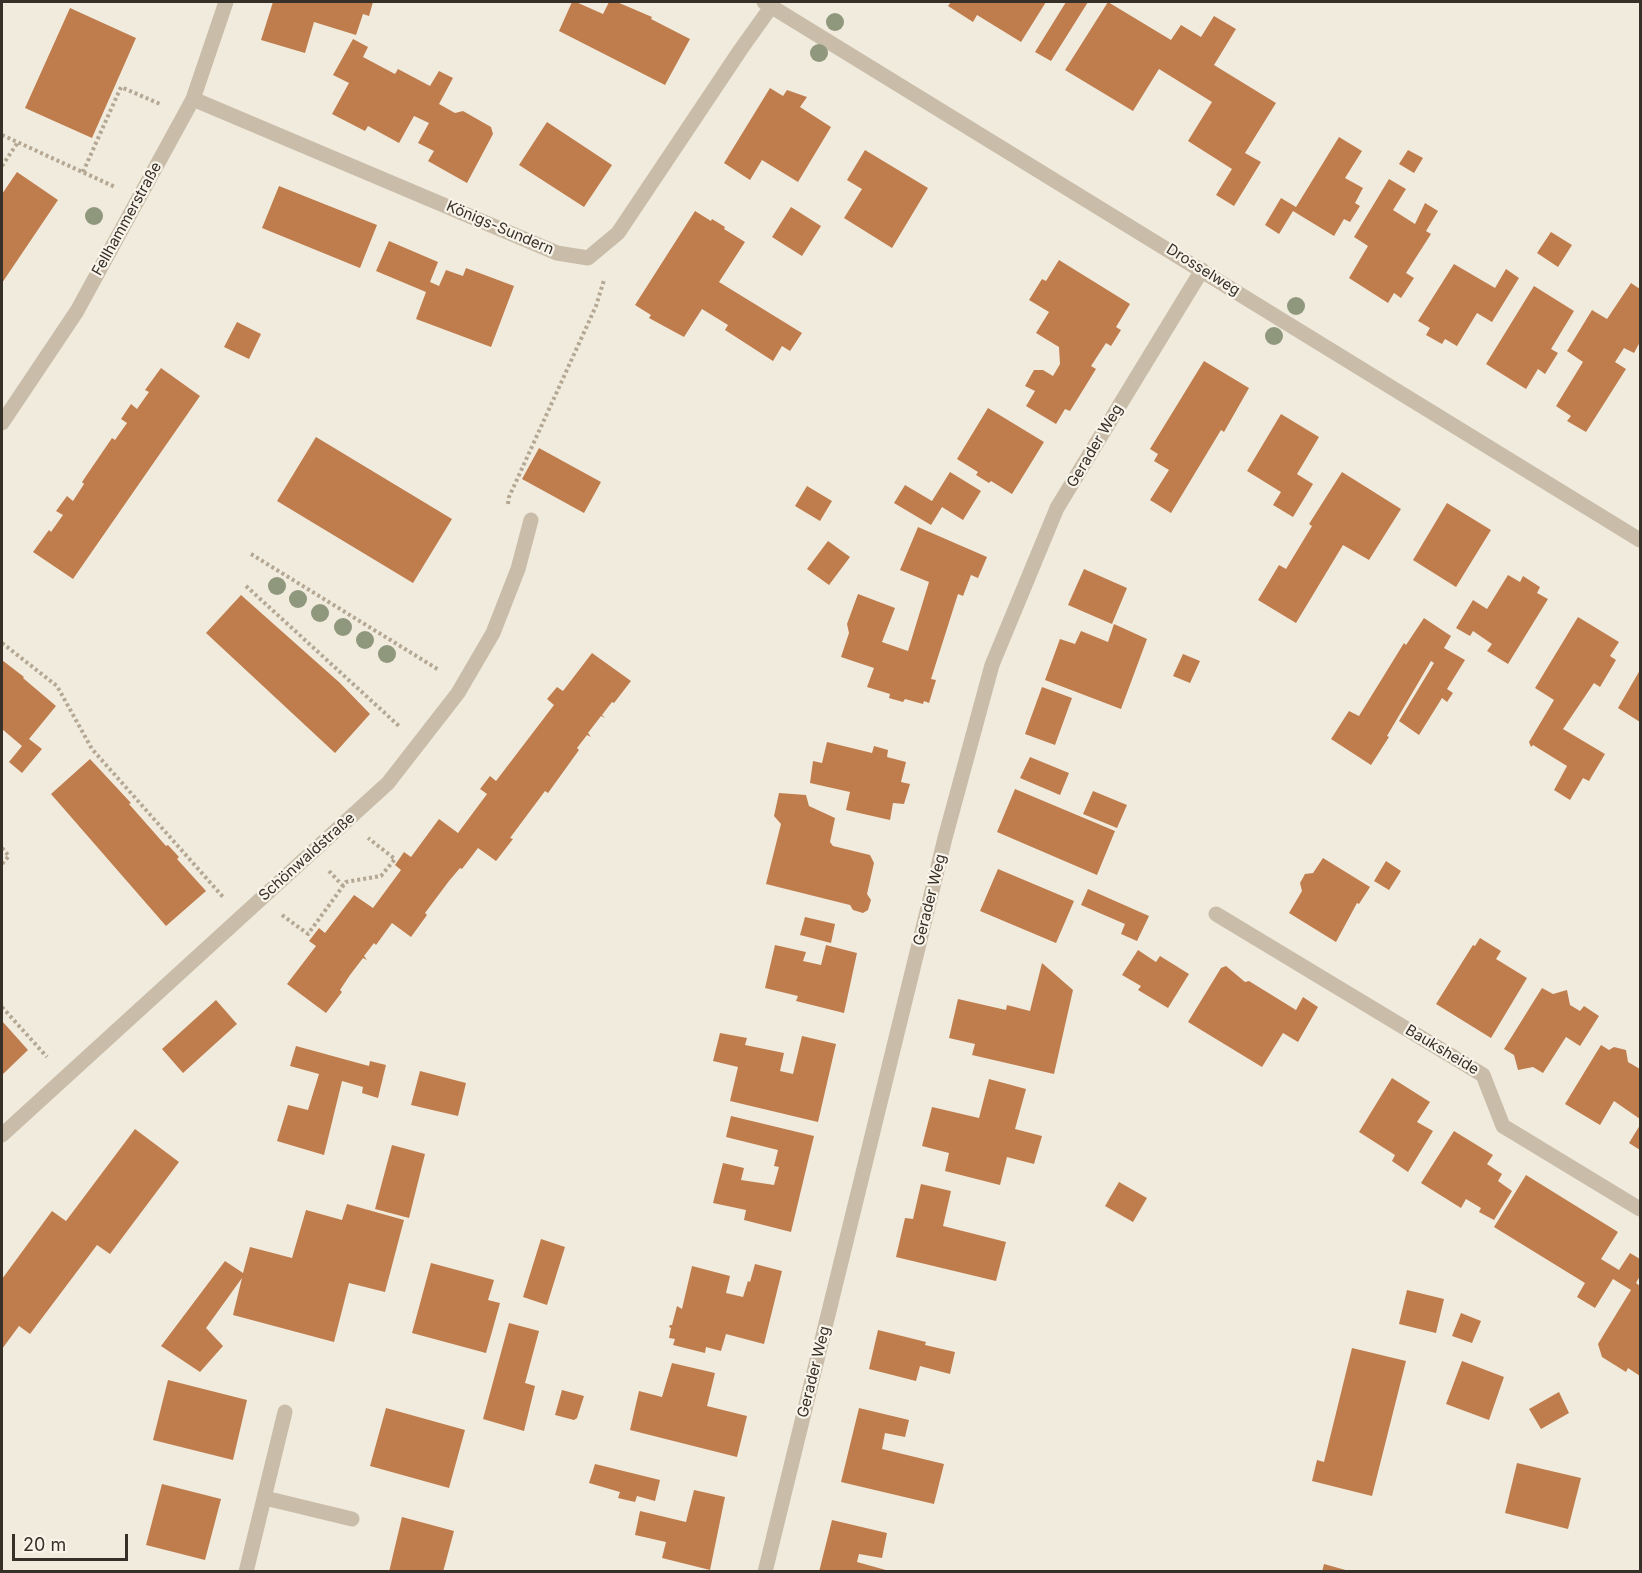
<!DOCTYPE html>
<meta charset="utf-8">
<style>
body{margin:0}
#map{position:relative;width:1642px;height:1573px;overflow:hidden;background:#f1ebdd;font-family:Inter,sans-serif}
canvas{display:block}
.frame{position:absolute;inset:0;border:3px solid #363029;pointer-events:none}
.scale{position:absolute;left:12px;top:1534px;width:116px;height:27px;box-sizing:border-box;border:3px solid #363029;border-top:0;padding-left:8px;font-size:18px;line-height:21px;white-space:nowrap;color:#363029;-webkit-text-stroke:4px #f9f4ea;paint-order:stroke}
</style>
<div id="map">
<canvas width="1642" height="1573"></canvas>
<div class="frame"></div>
<div class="scale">20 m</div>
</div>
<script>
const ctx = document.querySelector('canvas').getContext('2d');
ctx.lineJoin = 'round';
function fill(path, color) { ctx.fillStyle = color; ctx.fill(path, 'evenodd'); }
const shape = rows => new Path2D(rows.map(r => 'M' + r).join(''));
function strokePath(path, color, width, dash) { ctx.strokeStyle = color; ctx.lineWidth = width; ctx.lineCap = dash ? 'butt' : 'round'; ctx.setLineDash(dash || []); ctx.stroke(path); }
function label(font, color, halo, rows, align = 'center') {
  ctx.font = font + ' Inter,sans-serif'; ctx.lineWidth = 4.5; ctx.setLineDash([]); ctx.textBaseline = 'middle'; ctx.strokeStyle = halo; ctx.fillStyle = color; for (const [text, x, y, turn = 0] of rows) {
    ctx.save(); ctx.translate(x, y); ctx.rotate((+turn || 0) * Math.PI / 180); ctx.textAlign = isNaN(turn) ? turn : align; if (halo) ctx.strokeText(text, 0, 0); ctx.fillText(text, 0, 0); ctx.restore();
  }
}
const building = shape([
 [273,2,373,2,369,16,363,14,356,35,314,22,305,53,261,40],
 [572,2,576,2,603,14,609,2,617,2,652,17,651,19,690,39,665,85,559,31],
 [951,2,1046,2,1021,42,977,15,973,22,948,6],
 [1066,2,1088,2,1051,61,1035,52],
 [1108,2,1171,40,1181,25,1201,37,1214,16,1236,29,1214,65,1276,103,1245,153,1261,162,1234,206,1216,195,1232,169,1188,141,1212,102,1159,69,1133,111,1065,70],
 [70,8,136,38,92,138,25,108],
 [353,39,368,47,363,57,395,74,398,69,430,86,439,71,453,78,439,104,455,113,463,111,491,127,493,134,467,183,428,161,434,151,418,143,429,123,414,116,399,143,368,126,365,131,332,114,349,83,333,75],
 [770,88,783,96,787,90,807,97,800,107,831,127,798,182,762,160,750,180,724,163],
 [547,122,612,165,584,207,519,165],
 [1339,137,1362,151,1345,178,1363,188,1355,203,1360,206,1350,222,1344,219,1334,236,1293,211,1279,234,1265,225,1281,198,1296,207],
 [865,150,928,188,892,248,844,218,862,189,847,180],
 [1408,150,1423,158,1414,173,1399,164],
 [17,172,58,200,2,283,2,194],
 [1389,179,1406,189,1393,210,1415,224,1425,203,1438,211,1426,231,1431,234,1406,273,1414,278,1401,298,1394,293,1388,303,1349,278,1368,246,1354,237],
 [279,186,377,225,360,268,262,228],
 [791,207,821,226,802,256,772,237],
 [695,211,711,221,712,219,725,227,724,229,745,242,719,282,802,333,790,351,782,346,773,361,725,330,728,325,702,309,684,337,649,318,651,315,635,305],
 [1551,232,1572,245,1558,267,1537,253],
 [389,241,438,262,430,282,439,286,446,270,463,276,466,268,514,286,491,347,416,319,426,292,376,271],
 [1059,260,1130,304,1116,327,1121,330,1111,346,1106,343,1091,366,1096,369,1070,411,1065,409,1056,424,1026,406,1035,391,1025,386,1034,370,1043,370,1053,376,1060,364,1059,347,1036,333,1049,312,1029,300,1042,279,1046,281],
 [1454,264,1495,288,1506,269,1519,278,1492,322,1477,313,1457,346,1445,339,1442,344,1426,335,1430,328,1418,321],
 [1631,283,1640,289,1640,342,1634,353,1624,348,1615,362,1626,369,1586,432,1567,421,1571,416,1556,406,1583,362,1567,351,1592,310,1607,319],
 [1534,286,1574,311,1551,349,1558,353,1545,374,1538,369,1526,389,1486,364],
 [237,322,261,334,249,359,224,347],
 [1204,361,1249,388,1224,432,1221,430,1171,513,1150,500,1169,470,1154,461,1158,454,1150,449],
 [161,368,200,396,73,579,33,552,49,530,51,532,63,515,56,511,67,496,73,501,84,484,82,482,112,438,115,440,127,423,121,419,131,404,137,409,149,392,145,390],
 [988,408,1044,442,1012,494,991,481,989,483,976,475,978,472,957,459],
 [1281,414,1319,437,1297,474,1313,484,1293,517,1273,505,1281,492,1247,471],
 [316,437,452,519,413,583,277,501],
 [539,448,601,482,584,513,522,479],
 [950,472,981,491,963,520,942,507,931,525,894,503,905,485,932,501],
 [1342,472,1401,509,1369,560,1343,545,1296,623,1258,600,1279,565,1286,569,1312,526,1309,524],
 [807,486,832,501,820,521,795,506],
 [1447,503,1491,530,1456,587,1413,560],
 [918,527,987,557,978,578,971,575,963,596,958,594,931,679,936,680,929,703,924,701,923,704,905,699,903,702,889,698,890,694,867,687,874,668,841,657,849,633,847,624,858,594,895,608,882,642,908,651,929,582,900,570],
 [828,541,850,557,829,585,807,569],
 [1084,569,1127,588,1112,624,1068,605],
 [1508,575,1520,582,1523,576,1540,587,1537,593,1548,599,1508,664,1487,651,1492,644,1473,631,1470,636,1456,628,1473,600,1487,609],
 [241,595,340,683,370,714,335,753,206,633],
 [1578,617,1619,642,1610,656,1616,660,1600,687,1594,683,1563,729,1605,754,1589,781,1583,778,1570,800,1554,790,1567,766,1533,745,1531,747,1529,742,1554,700,1535,688],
 [1424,618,1451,636,1444,648,1465,660,1447,689,1453,693,1447,702,1442,698,1419,735,1399,721,1434,663,1431,661,1387,736,1389,737,1371,765,1331,739,1349,711,1359,716,1404,643,1406,645],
 [1114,624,1147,639,1121,709,1045,680,1060,639,1075,644,1081,631,1108,642],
 [592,653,631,681,614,703,612,702,602,715,605,718,601,716,588,733,591,737,587,735,577,748,579,750,548,793,545,791,510,838,513,839,496,861,478,848,462,869,460,868,449,881,425,913,427,915,411,937,392,923,376,945,374,943,364,956,367,960,363,958,350,975,340,990,342,992,326,1013,287,984,316,946,309,941,319,928,325,933,354,895,373,908,401,870,395,865,404,852,411,857,439,819,458,833,487,794,480,789,490,776,496,781,554,705,547,699,557,687,563,691],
 [1183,654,1200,661,1190,683,1173,676],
 [2,660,24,677,23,678,56,706,29,739,42,749,22,773,9,762,22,746,2,729],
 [1640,670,1640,722,1618,708],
 [1042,687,1072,698,1055,745,1025,734],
 [827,742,872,753,874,746,888,750,887,757,906,762,901,782,910,784,904,804,893,803,890,820,846,810,850,792,810,783,813,761,822,763],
 [1030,757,1069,773,1060,795,1020,778],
 [90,759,131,803,129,804,166,846,168,845,179,857,177,859,206,891,166,926,51,794],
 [1015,789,1115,831,1097,875,997,832],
 [1093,791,1127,805,1117,828,1083,814],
 [779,793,806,795,809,806,835,818,830,842,833,846,870,855,874,863,867,894,871,900,868,910,863,913,853,910,850,905,766,884,781,824,774,816],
 [1323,858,1370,887,1359,904,1357,903,1336,942,1289,913,1302,891,1300,883,1305,874,1313,873],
 [1386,861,1401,871,1389,890,1374,881],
 [998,869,1074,901,1056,943,980,911],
 [1088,889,1149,916,1137,941,1121,934,1125,924,1081,905],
 [805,917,835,924,831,943,800,935],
 [1480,938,1501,951,1496,959,1527,978,1491,1038,1436,1004,1473,945,1475,946],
 [775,945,806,952,803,961,821,965,826,945,857,953,844,1013,796,1001,798,996,765,988],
 [1138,950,1156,962,1160,956,1189,974,1168,1008,1138,990,1141,986,1122,975],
 [1042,963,1073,990,1054,1074,972,1055,975,1044,949,1038,958,999,1006,1010,1007,1005,1030,1011],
 [1226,966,1245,982,1249,981,1296,1010,1303,997,1318,1007,1298,1042,1283,1033,1262,1067,1188,1022,1221,968],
 [1542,988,1553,994,1567,990,1570,1005,1580,1011,1584,1006,1599,1016,1580,1046,1566,1037,1543,1073,1533,1067,1518,1070,1514,1055,1504,1049],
 [216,1000,237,1024,183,1073,162,1049],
 [2,1021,28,1050,2,1075],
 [720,1033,747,1038,745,1045,784,1053,780,1071,793,1074,802,1036,836,1044,818,1122,730,1101,738,1067,713,1061],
 [1601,1045,1609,1050,1614,1047,1626,1050,1628,1062,1640,1069,1640,1119,1614,1101,1600,1125,1565,1104],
 [296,1046,369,1066,370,1061,386,1065,378,1098,362,1093,363,1087,342,1081,324,1155,277,1141,288,1105,308,1110,319,1074,290,1066],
 [420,1071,466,1083,458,1116,411,1105],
 [1392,1078,1430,1102,1417,1122,1433,1131,1408,1172,1392,1161,1395,1155,1359,1132],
 [989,1079,1026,1089,1015,1129,1042,1136,1034,1164,1007,1157,1000,1185,945,1171,949,1153,922,1146,932,1107,979,1118],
 [731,1116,814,1136,791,1232,744,1220,746,1210,713,1203,723,1163,744,1168,741,1180,774,1185,779,1167,774,1166,778,1150,726,1137],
 [1640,1125,1640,1150,1629,1143],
 [135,1129,179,1162,110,1254,97,1245,30,1334,19,1326,2,1349,2,1279,52,1211,66,1221],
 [1454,1131,1493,1155,1487,1164,1502,1174,1498,1181,1512,1191,1494,1220,1479,1212,1481,1208,1466,1199,1461,1208,1421,1183],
 [392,1145,425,1154,409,1218,375,1209],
 [1526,1175,1618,1232,1601,1259,1619,1270,1630,1253,1640,1259,1640,1276,1636,1283,1640,1286,1640,1376,1628,1368,1626,1372,1602,1357,1598,1344,1631,1290,1613,1279,1595,1308,1577,1297,1585,1283,1494,1227],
 [1119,1182,1147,1198,1133,1222,1105,1206],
 [921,1184,951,1191,943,1226,1006,1242,996,1281,896,1257,905,1218,913,1219],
 [347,1204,404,1220,385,1292,349,1283,334,1342,233,1315,242,1278,206,1328,223,1346,200,1372,161,1346,225,1261,243,1273,250,1247,292,1258,306,1210,342,1220],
 [541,1239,565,1247,547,1305,523,1297],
 [431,1263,494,1280,488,1300,500,1303,486,1353,412,1333],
 [755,1264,782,1271,764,1344,726,1334,721,1351,706,1347,705,1353,673,1345,675,1339,669,1338,671,1328,669,1327,670,1325,672,1325,677,1306,682,1309,692,1266,730,1276,726,1293,743,1297,748,1281,750,1282],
 [1407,1290,1444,1299,1436,1333,1399,1324],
 [1461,1313,1481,1321,1472,1343,1452,1336],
 [509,1323,539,1331,525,1383,535,1386,524,1431,483,1419],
 [878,1330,926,1342,925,1345,955,1352,950,1374,920,1366,916,1381,869,1369],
 [1352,1348,1406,1361,1372,1496,1312,1481,1317,1460,1324,1462],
 [1462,1361,1504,1377,1489,1420,1446,1404],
 [672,1363,715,1373,707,1406,747,1416,737,1457,630,1430,639,1391,662,1397],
 [168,1380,247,1400,233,1460,153,1440],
 [562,1390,584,1396,577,1418,574,1420,555,1415],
 [1559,1392,1569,1413,1541,1429,1529,1409],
 [386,1408,465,1430,449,1488,370,1466],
 [859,1408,909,1420,905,1437,885,1433,882,1449,944,1464,934,1504,841,1482],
 [1517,1463,1581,1478,1568,1529,1505,1513],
 [595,1464,660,1480,655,1501,637,1496,635,1502,618,1498,620,1492,589,1483],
 [162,1484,221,1499,205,1560,146,1545],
 [694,1490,725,1497,710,1570,662,1558,666,1542,635,1535,640,1511,686,1522],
 [402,1517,454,1531,443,1572,389,1572],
 [832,1520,887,1533,882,1558,859,1554,857,1562,893,1572,819,1572],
 [1324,1564,1349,1571,1349,1572,1322,1572]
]);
const path = shape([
 [2,135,115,187],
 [2,166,18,142],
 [83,172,121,87,160,104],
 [508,504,509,497,596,306,604,280],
 [251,554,439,670],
 [246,586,399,726],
 [2,643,57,686,92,749,223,897],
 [2,848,9,856,2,864],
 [329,871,343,886],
 [282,915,308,934,346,882,381,876,395,859,368,838],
 [2,1007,47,1057]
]);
const street = shape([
 [764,2,1640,540],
 [193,99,557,253,588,258,618,233,741,49,771,7],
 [2,423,77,311,193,99,226,2],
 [1216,914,1483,1075,1503,1126,1640,1209],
 [2,1135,388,783,458,693,493,633,518,569,531,520],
 [265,1498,352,1519],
 [246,1572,285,1412],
 [765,1572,945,838,992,665,1057,508,1202,270]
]);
const trees = [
 [835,22],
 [819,53],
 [94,216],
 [1296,306],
 [1274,336],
 [277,586],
 [298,599],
 [320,613],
 [343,627],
 [365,640],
 [387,654]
];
const streetNames = [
 ["Fellhammerstraße",127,219,-61],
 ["Königs-Sundern",500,228,23],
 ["Drosselweg",1203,270,32],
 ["Gerader Weg",1095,446,-59],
 ["Schönwaldstraße",307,857,-42],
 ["Gerader Weg",930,900,-76],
 ["Bauksheide",1442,1050,31],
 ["Gerader Weg",814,1372,-76]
];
fill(building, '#bf7d4d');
strokePath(path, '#b4a894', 4, [3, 3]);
strokePath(street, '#c9bdaa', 15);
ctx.fillStyle = '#8f977d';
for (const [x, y] of trees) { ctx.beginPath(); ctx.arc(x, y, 9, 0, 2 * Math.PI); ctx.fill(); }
label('15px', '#363029', '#f9f4ea', streetNames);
</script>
